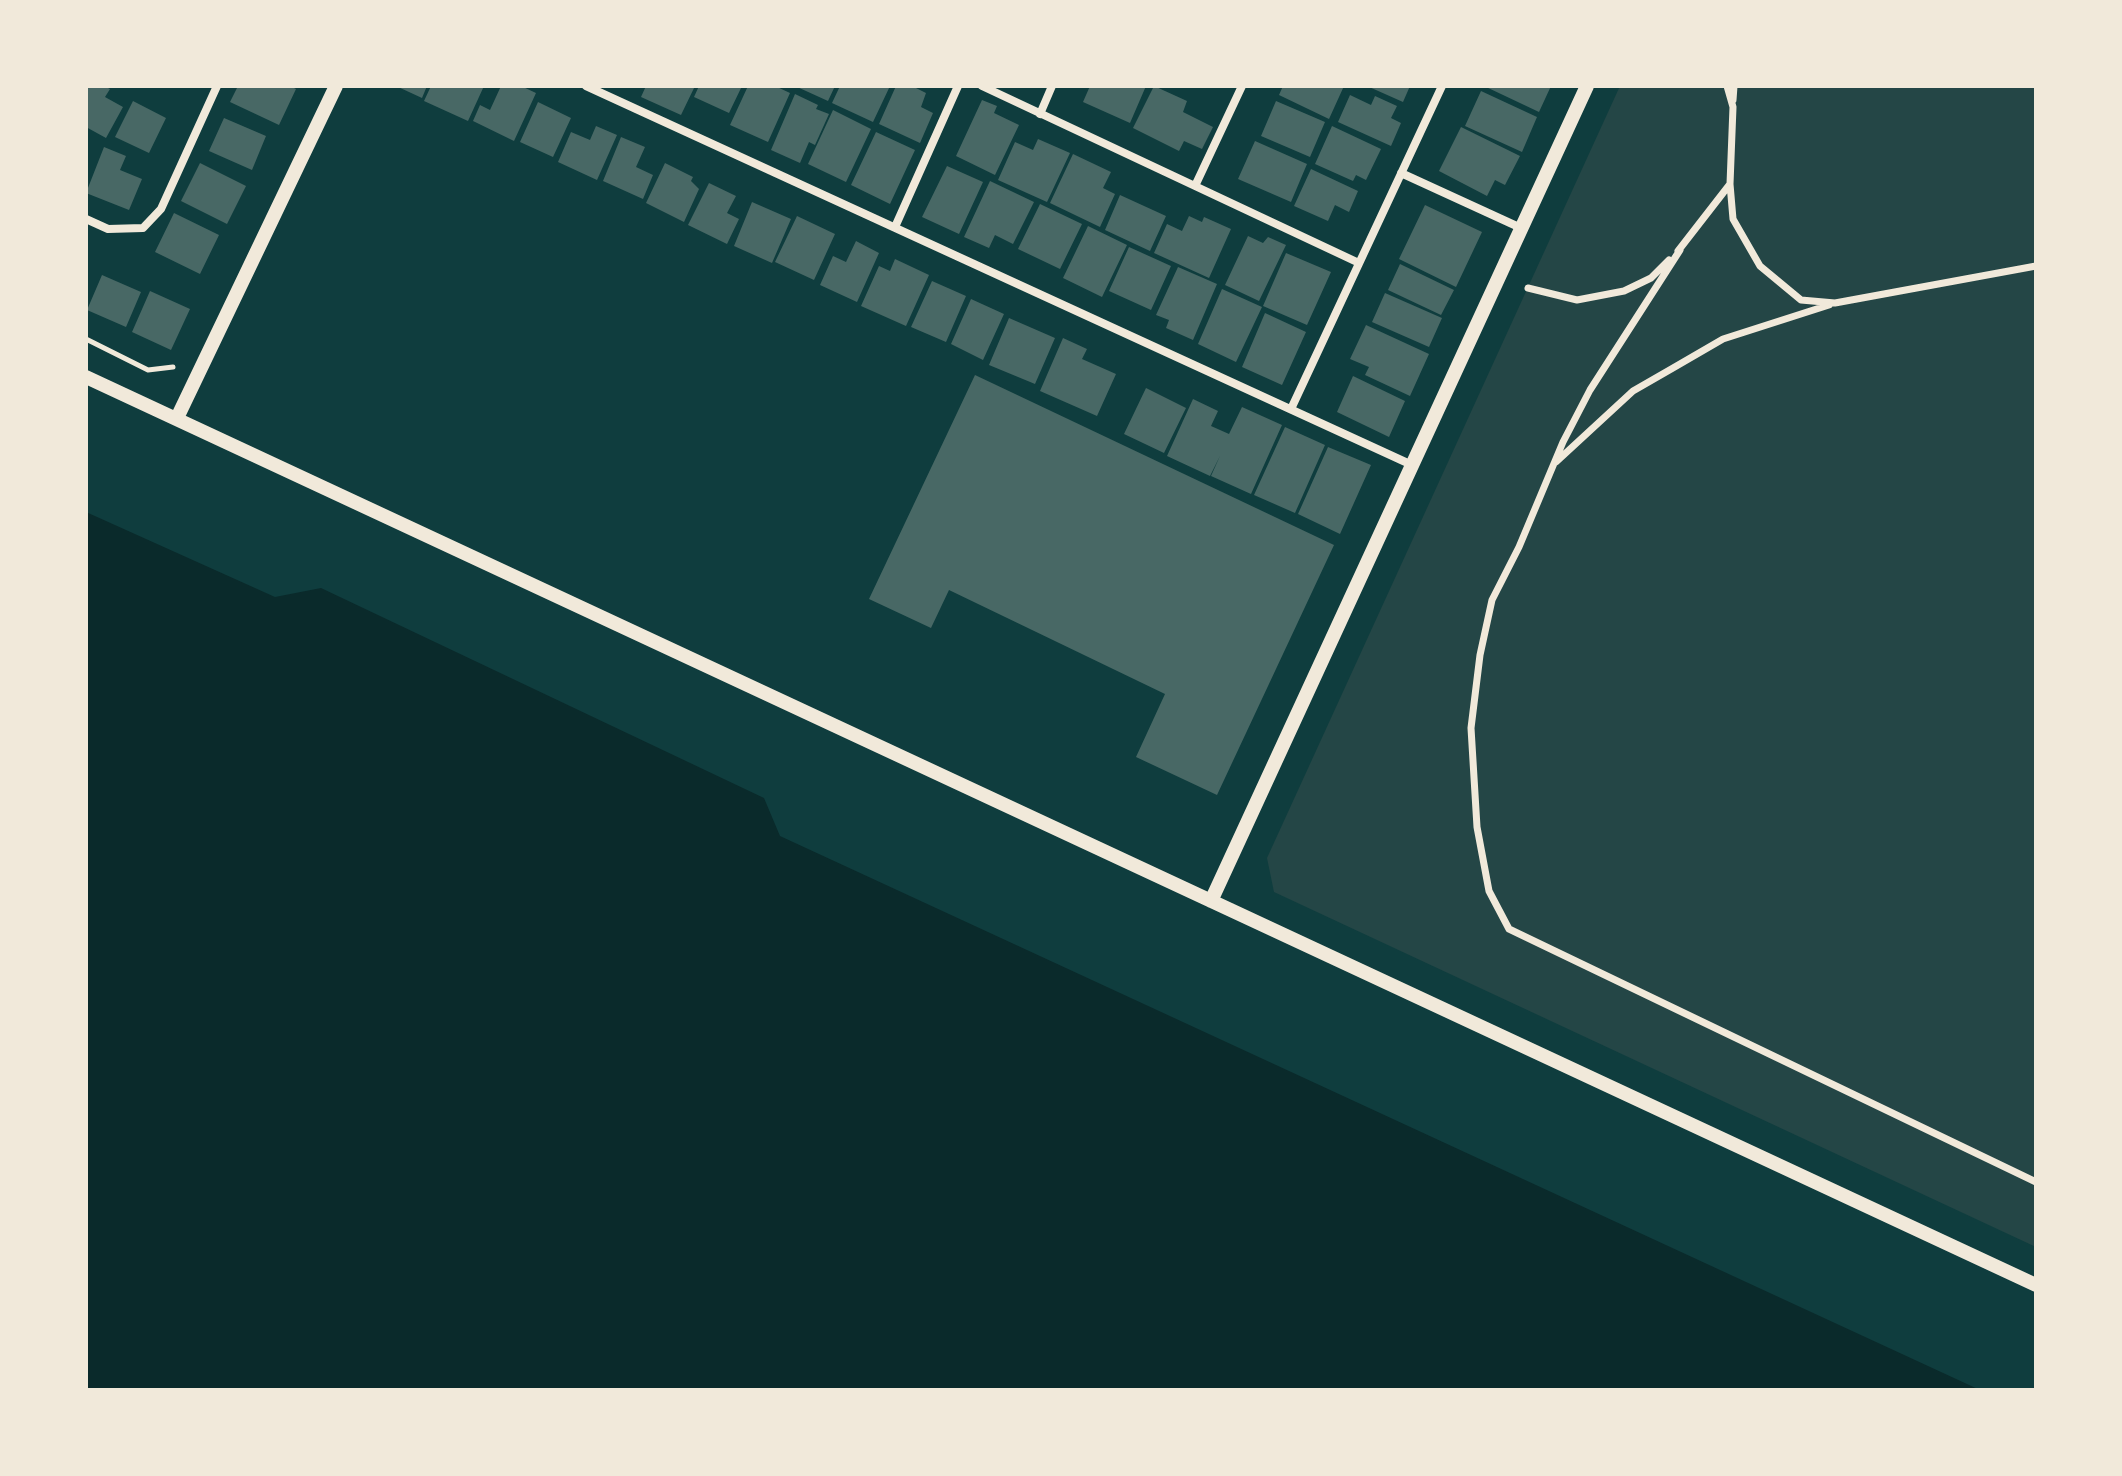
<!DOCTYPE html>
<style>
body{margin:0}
#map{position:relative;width:2122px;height:1476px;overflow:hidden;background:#0f3d3e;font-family:Spectral,serif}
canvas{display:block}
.frame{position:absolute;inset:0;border:88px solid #f1e9da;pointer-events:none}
</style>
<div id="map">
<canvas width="2122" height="1476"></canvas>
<div class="frame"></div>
</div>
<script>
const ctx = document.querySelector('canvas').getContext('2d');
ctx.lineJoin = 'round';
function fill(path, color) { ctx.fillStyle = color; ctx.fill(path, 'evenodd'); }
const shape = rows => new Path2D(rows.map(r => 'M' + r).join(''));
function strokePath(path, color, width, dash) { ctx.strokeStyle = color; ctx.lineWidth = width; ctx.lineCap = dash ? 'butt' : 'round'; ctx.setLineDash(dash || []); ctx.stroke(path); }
const green = shape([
 [1620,86,2036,86,2036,1247,1274,892,1267,858]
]);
const water = shape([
 [86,512,275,597,321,588,764,798,780,836,1980,1390,86,1390]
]);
const building = shape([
 [86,86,104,86,110,89,105,97,123,107,106,138,86,127],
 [238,86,290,86,296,89,279,125,230,102],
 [396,86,427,86,422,98],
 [431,86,484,86,468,121,424,101],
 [501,86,521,86,536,93,514,141,473,121,480,105,490,110],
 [646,86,695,86,681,115,641,97],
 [699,86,742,86,729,113,694,97],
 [748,86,775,86,790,93,768,142,730,125],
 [795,86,835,86,828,101],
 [840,86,890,86,873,122,832,103],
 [896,86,912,86,926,93,921,107,933,113,920,143,879,124],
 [1090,86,1146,86,1130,123,1083,102],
 [1154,86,1187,101,1183,112,1213,127,1202,149,1184,141,1179,151,1133,128],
 [1283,86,1344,86,1329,119,1279,95],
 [1367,86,1410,86,1403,102],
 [1484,86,1551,86,1539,112],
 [1481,91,1537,117,1522,152,1465,126],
 [795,94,818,105,816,109,829,114,815,145,809,142,800,163,771,150],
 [1350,95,1371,105,1375,96,1397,106,1391,118,1401,123,1391,146,1338,122],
 [982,100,997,106,994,113,1019,125,995,175,956,156],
 [133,101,166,118,149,153,115,137],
 [1276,101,1325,122,1310,157,1261,136],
 [538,102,571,118,553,157,520,142],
 [833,110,871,129,846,182,808,164],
 [224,118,266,136,252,170,209,151],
 [596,126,617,135,597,180,558,162,571,132,590,140],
 [1332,126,1381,149,1366,180,1356,175,1353,181,1315,164],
 [1461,127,1520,156,1505,185,1495,180,1487,196,1439,171],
 [876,132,915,150,890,204,851,185],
 [621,137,645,147,636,167,653,175,643,199,603,181],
 [1038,139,1070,153,1047,202,998,180,1015,142,1033,150],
 [1255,141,1307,164,1291,202,1238,179],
 [104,147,126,156,120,170,142,179,129,210,86,193],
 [1073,154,1111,172,1103,188,1115,194,1100,227,1050,203],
 [200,163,246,186,227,224,181,201],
 [665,163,693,177,691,181,699,189,684,222,646,203],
 [947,166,983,182,959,234,922,217],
 [1311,169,1358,191,1349,212,1335,205,1328,221,1294,206],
 [990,181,1034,202,1013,244,995,235,989,248,964,237],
 [709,183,736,196,727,213,739,219,727,244,688,225],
 [1120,195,1166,216,1150,251,1105,230],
 [752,202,791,219,772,263,734,246],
 [1040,204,1082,224,1060,269,1018,249],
 [1425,205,1482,232,1456,287,1399,259],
 [174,213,219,235,200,274,155,252],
 [797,216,835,234,814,280,775,262],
 [1189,216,1202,222,1204,217,1231,229,1209,278,1154,253,1167,224,1182,231],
 [1088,226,1127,245,1102,297,1063,278],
 [1248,236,1263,243,1268,237,1286,245,1259,301,1225,285],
 [856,241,879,253,857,302,820,285,833,256,846,262],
 [1129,247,1171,266,1151,310,1109,291],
 [1286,253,1331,272,1307,325,1263,306],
 [895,259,929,275,906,326,861,306,879,266,890,271],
 [1400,264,1454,290,1441,315,1388,290],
 [1178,267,1217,284,1193,340,1166,328,1169,320,1156,315],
 [102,275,141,292,126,327,87,310],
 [932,281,966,296,946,342,911,327],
 [1222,289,1262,307,1236,362,1198,344],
 [150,291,190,309,171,350,132,332],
 [1385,293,1442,318,1429,347,1372,322],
 [971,299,1004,314,983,360,951,344],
 [1265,313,1306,332,1282,385,1242,367],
 [1009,318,1055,338,1035,384,989,365],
 [1366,325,1429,354,1410,396,1365,375,1369,367,1350,359],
 [1063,338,1087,349,1082,359,1116,374,1097,416,1040,391],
 [975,375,1334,545,1217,795,1136,757,1165,694,949,590,931,628,869,599],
 [1353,376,1405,401,1389,437,1337,412],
 [1146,388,1186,408,1164,453,1124,434],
 [1193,399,1218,411,1211,426,1229,434,1242,407,1282,425,1251,494,1211,476,1220,456,1210,476,1167,456],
 [1285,427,1325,445,1295,513,1254,495],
 [1328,447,1371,465,1340,534,1298,514]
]);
const path = shape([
 [86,339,148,370,173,367]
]);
const pedestrian = shape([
 [1733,100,1734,86],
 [1730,184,1733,219,1760,266,1801,300,1835,303,2036,266],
 [1680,250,1590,390,1563,442,1519,547,1492,600,1480,655,1471,728,1477,827,1489,891,1509,929,2036,1182],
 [1678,251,1730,184,1733,107,1727,86],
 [1528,288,1577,300,1624,291,1651,278,1669,260],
 [1556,462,1633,391,1673,368,1723,339,1829,305]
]);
const minor = shape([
 [586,86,1412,465],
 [982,86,1359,263],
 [1040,114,1052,86],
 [1401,173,1521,228],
 [1195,186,1242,86],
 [86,219,108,229,143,228,161,209,217,86],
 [895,227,958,86],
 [1291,409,1442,86]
]);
const tertiary = shape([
 [86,377,2036,1285],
 [177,418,336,86],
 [1211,901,1587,86]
]);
fill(green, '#244646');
fill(water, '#0a2a2b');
fill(building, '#486865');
strokePath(path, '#f1e9da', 5);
strokePath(pedestrian, '#f1e9da', 7);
strokePath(minor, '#f1e9da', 8);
strokePath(tertiary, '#f1e9da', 14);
</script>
